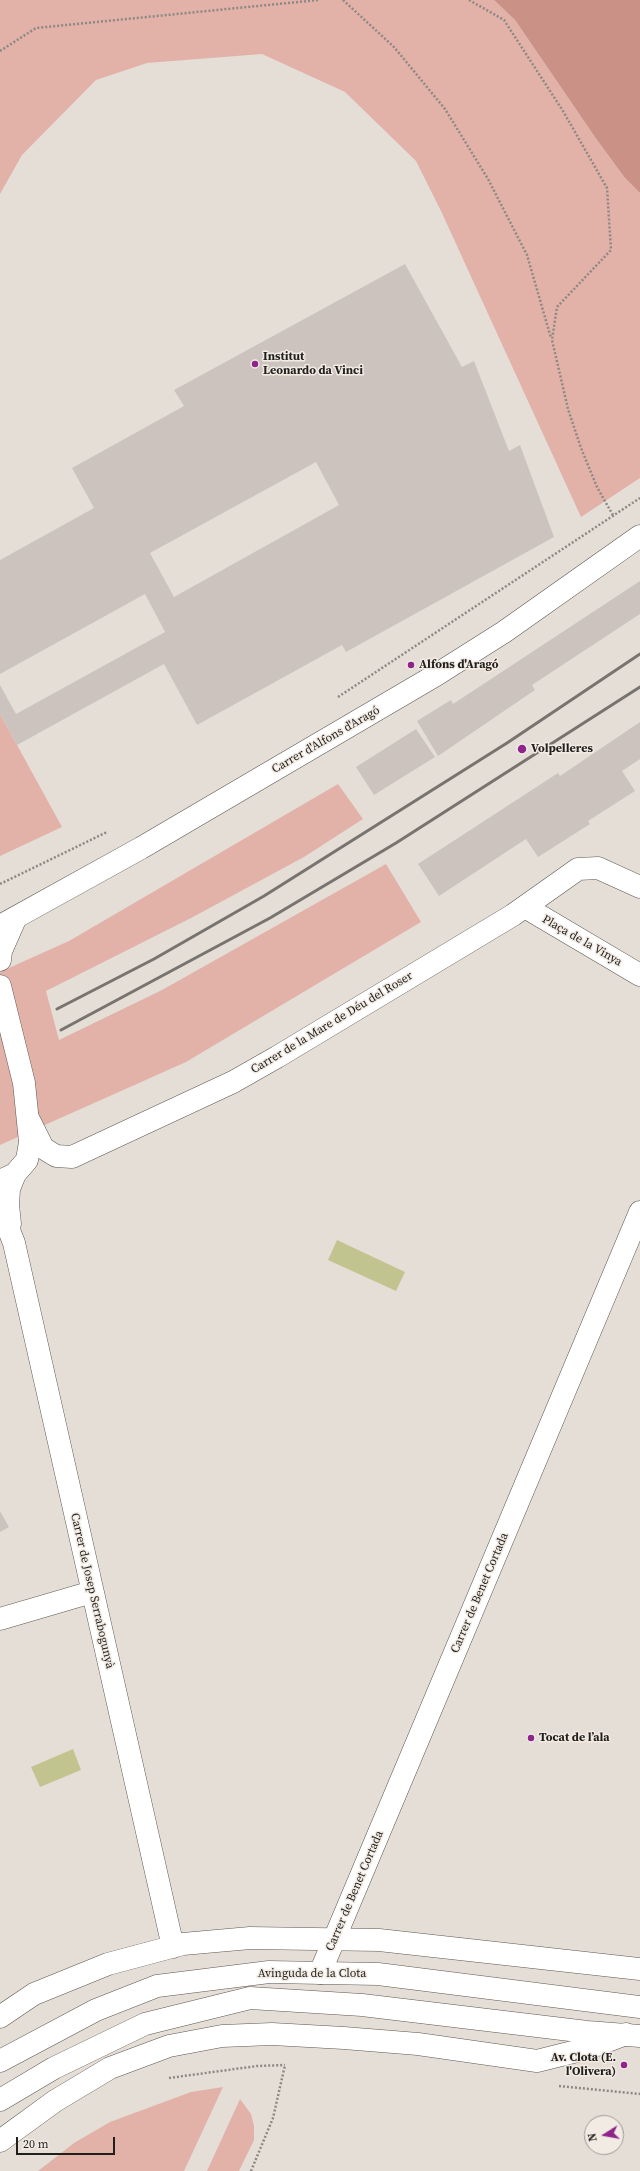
<!DOCTYPE html>
<meta charset="utf-8">
<style>
body{margin:0}
#map{position:relative;width:640px;height:2171px;overflow:hidden;background:#e5ded7;font-family:"Source Serif 4",serif}
canvas{display:block}
.north{position:absolute;left:584px;top:2115px;width:40px;height:40px;box-sizing:border-box;background:#f2ebe4;border:1px solid #9e9994;border-radius:50%;rotate:259deg;font-size:11px;font-weight:700;line-height:16px;text-align:center;color:#211f1c}
.north::after{content:'';display:block;margin:auto;width:14px;height:18px;background:#8f258a;clip-path:polygon(50% 0,100% 100%,50% 72%,0 100%)}
.scale{position:absolute;left:16px;top:2137px;width:99px;height:18px;box-sizing:border-box;border:2px solid #211f1c;border-top:0;padding-left:5px;font-size:12px;line-height:14px;white-space:nowrap;color:#211f1c;-webkit-text-stroke:3px #f2ebe4;paint-order:stroke}
</style>
<div id="map">
<canvas width="640" height="2171"></canvas>
<div class="north">N</div>
<div class="scale">20 m</div>
</div>
<script>
const ctx = document.querySelector('canvas').getContext('2d');
ctx.lineJoin = 'round';
function fill(path, color) { ctx.fillStyle = color; ctx.fill(path, 'evenodd'); }
const shape = rows => new Path2D(rows.map(r => 'M' + r).join(''));
function strokePath(path, color, width, dash) { ctx.strokeStyle = color; ctx.lineWidth = width; ctx.lineCap = dash ? 'butt' : 'round'; ctx.setLineDash(dash || []); ctx.stroke(path); }
function label(font, color, halo, rows, align = 'center') {
  ctx.font = font + ' "Source Serif 4",serif'; ctx.lineWidth = 3; ctx.setLineDash([]); ctx.textBaseline = 'middle'; ctx.strokeStyle = halo; ctx.fillStyle = color; for (const [text, x, y, turn = 0] of rows) {
    ctx.save(); ctx.translate(x, y); ctx.rotate((+turn || 0) * Math.PI / 180); ctx.textAlign = isNaN(turn) ? turn : align; if (halo) ctx.strokeText(text, 0, 0); ctx.fillText(text, 0, 0); ctx.restore();
  }
}
const green = shape([
 [0,0,494,0,515,20,597,140,625,178,640,193,640,478,581,517,441,211,416,161,345,92,262,54,147,63,96,80,22,155,0,194],
 [0,714,62,827,0,856],
 [338,784,363,819,304,857,193,917,46,991,59,1040,162,990,386,864,421,922,186,1062,0,1145,0,972,69,941],
 [223,2087,184,2171,38,2171,74,2143,110,2122,191,2092],
 [240,2099,251,2114,254,2126,254,2140,239,2171,207,2171]
]);
const forest = shape([
 [494,0,640,0,640,193,625,178,597,140,515,20]
]);
const water = shape([
 [337,1240,405,1272,396,1291,328,1260],
 [73,1749,81,1770,40,1787,31,1767]
]);
const building = shape([
 [405,264,462,367,474,361,509,451,520,445,554,537,346,652,342,645,197,725,164,664,17,745,0,714,0,685,16,714,165,632,145,594,0,674,0,560,94,508,72,468,184,406,174,390],
 [316,462,339,505,174,597,150,553],
 [640,581,640,614,532,685,535,690,438,756,417,721,451,700,453,704],
 [640,722,640,759,622,771,635,791,588,821,590,824,538,857,526,839,439,896,418,864,558,773,560,776],
 [416,729,435,757,374,795,356,767],
 [0,1511,9,1527,0,1532]
]);
const path = shape([
 [343,0,394,47,445,109,488,179,527,255,551,338],
 [469,0,504,20,563,111,607,188,611,250,557,307,552,340,568,409,581,448,597,487,614,517],
 [0,51,36,28,318,0],
 [338,697,640,498],
 [0,884,107,832],
 [169,2078,257,2066,285,2065],
 [559,2086,640,2094],
 [251,2171,273,2118,285,2065]
]);
const pedestrian = shape([
 [525,907,640,975],
 [320,1973,640,1212]
]);
const minor = shape([
 [29,1120,43,1148,56,1156,72,1157,233,1082,277,1057,513,915,578,869,598,868,640,887],
 [0,1207,14,1243,173,1947],
 [10,1224,8,1205,9,1189,15,1174],
 [0,1619,92,1592],
 [0,2017,34,1994,108,1964,183,1944,250,1938,379,1940,640,1969],
 [0,2141,55,2101,110,2068,169,2046,222,2036,272,2034,344,2038,418,2044,537,2061,589,2048,626,2034]
]);
const tertiary = shape([
 [0,926,141,848,436,675,504,632,640,536],
 [0,960,1,951,16,917],
 [0,986,24,1083,30,1142,27,1160,15,1174,0,1181],
 [0,2061,96,2010,157,1986,269,1972,378,1974,640,2007],
 [0,2100,54,2068,145,2024,250,1998,362,2005,587,2032,640,2036]
]);
const rail = shape([
 [57,1009,154,959,264,896,507,743,640,654],
 [61,1030,270,918,396,843,640,687]
]);
const markers = [
 [255,364,4,"#8f258a"],
 [411,665,4,"#8f258a"],
 [522,749,5,"#8f258a"],
 [531,1738,4,"#8f258a"],
 [624,2065,4,"#8f258a"]
];
const poiNames = [
 ["Institut",263,357],
 ["Leonardo da Vinci",263,371],
 ["Alfons d'Aragó",419,665],
 ["Volpelleres",531,749],
 ["Tocat de l’ala",539,1738],
 ["Av. Clota (E.",616,2058,"right"],
 ["l'Olivera)",616,2072,"right"]
];
const streetNames = [
 ["Carrer d'Alfons d'Aragó",326,740,-30],
 ["Plaça de la Vinya",582,941,30],
 ["Carrer de la Mare de Déu del Roser",332,1023,-31],
 ["Carrer de Josep Serrabogunyà",92,1591,77],
 ["Carrer de Benet Cortada",480,1593,-67],
 ["Carrer de Benet Cortada",355,1891,-67],
 ["Avinguda de la Clota",312,1974]
];
fill(green, '#e2b2a9');
fill(forest, '#ca9187');
fill(water, '#c1c48f');
fill(building, '#ccc3be');
strokePath(pedestrian, '#5d5751', 23);
strokePath(minor, '#5d5751', 23);
strokePath(tertiary, '#5d5751', 23);
strokePath(path, '#8d8883', 2.5, [2, 2]);
strokePath(pedestrian, '#fff', 22);
strokePath(minor, '#fff', 22);
strokePath(tertiary, '#fff', 22);
strokePath(rail, '#77736e', 3);
for (const [x, y, r, color] of markers) { const dot = new Path2D(); dot.arc(x, y, r, 0, 2 * Math.PI); ctx.fillStyle = color; ctx.fill(dot); strokePath(dot, '#f2ebe4', 1.5); }
label('bold 12px', '#211f1c', '#f2ebe4', poiNames, 'left');
label('12px', '#211f1c', '#f2ebe4', streetNames);
</script>
